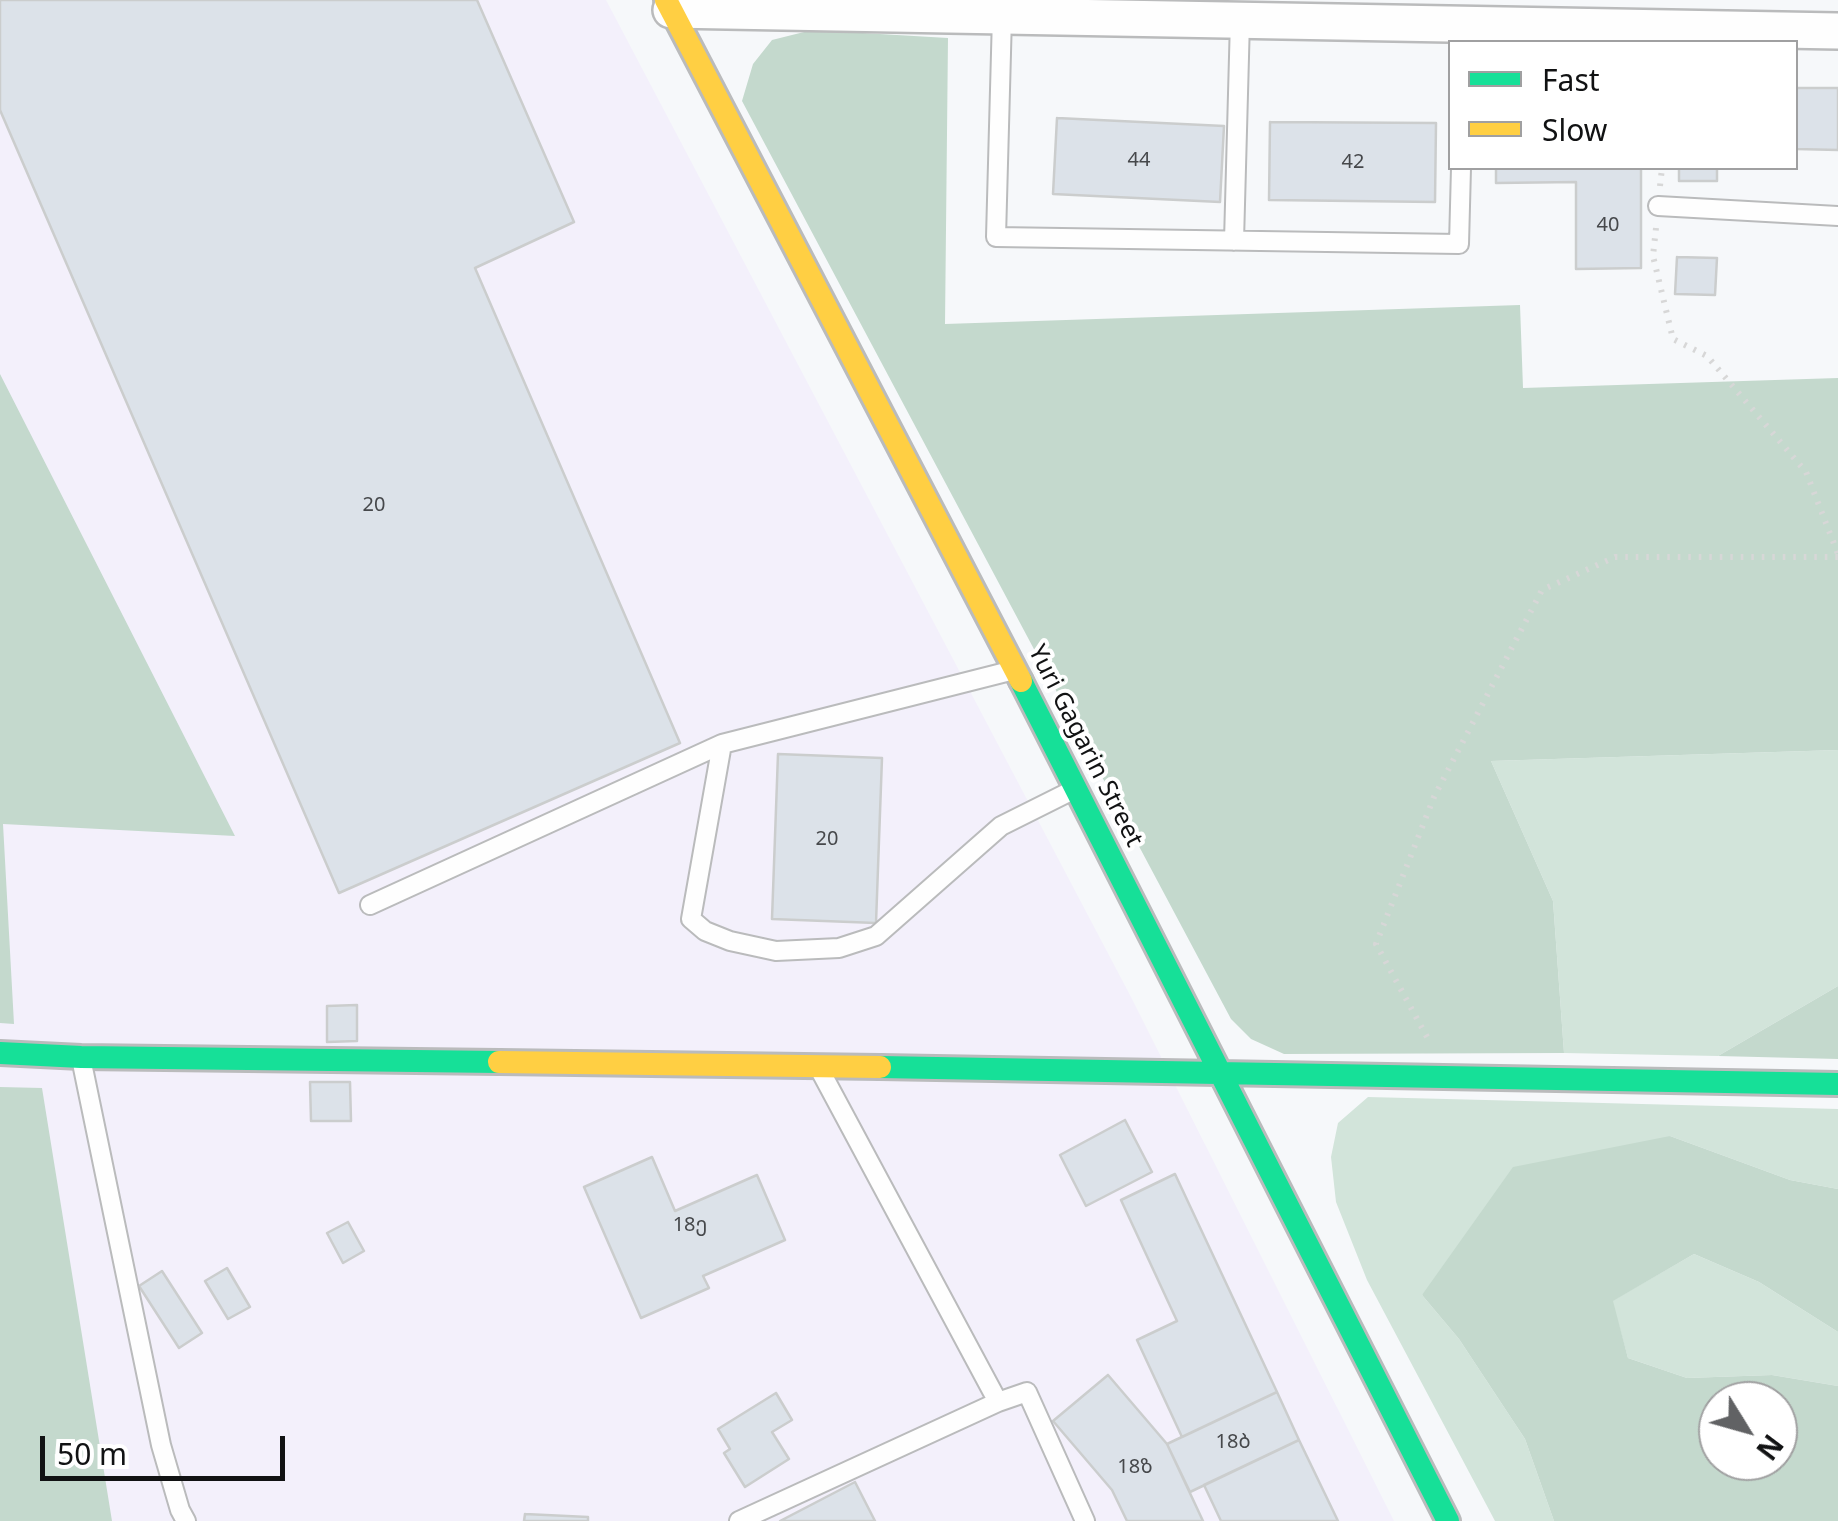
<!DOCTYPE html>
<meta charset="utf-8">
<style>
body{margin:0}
#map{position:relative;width:1838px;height:1521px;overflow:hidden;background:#f6f8fa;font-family:"Noto Sans",sans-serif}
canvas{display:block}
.legend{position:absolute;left:1448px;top:40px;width:350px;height:130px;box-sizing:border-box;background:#fff;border:2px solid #a0a0a1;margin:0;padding:12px 18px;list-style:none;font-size:30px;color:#111213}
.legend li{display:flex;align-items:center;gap:20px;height:50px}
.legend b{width:50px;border:2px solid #a0a0a1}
.north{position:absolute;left:1698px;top:1381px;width:100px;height:100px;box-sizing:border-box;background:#fff;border:2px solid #a0a0a1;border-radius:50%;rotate:127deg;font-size:28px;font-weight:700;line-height:40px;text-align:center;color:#111213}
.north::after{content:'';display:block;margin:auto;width:35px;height:45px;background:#616264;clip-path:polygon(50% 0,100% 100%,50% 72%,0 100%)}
.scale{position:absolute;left:40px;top:1436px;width:245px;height:45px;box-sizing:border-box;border:5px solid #111213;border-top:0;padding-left:12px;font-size:30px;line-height:35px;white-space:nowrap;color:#111213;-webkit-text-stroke:8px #fff;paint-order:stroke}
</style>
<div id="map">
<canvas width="1838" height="1521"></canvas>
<ul class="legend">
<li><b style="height:12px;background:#16e098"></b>Fast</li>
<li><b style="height:12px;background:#ffcf43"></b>Slow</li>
</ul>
<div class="north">N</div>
<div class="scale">50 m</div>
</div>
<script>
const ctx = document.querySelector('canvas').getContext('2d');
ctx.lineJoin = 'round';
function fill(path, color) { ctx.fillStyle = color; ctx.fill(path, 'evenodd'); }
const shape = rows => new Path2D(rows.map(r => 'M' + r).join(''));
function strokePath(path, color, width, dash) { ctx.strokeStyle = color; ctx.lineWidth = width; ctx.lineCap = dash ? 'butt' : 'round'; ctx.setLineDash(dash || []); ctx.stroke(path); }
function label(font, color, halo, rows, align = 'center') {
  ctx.font = font + ' "Noto Sans","Noto Sans Georgian",sans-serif'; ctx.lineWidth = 8; ctx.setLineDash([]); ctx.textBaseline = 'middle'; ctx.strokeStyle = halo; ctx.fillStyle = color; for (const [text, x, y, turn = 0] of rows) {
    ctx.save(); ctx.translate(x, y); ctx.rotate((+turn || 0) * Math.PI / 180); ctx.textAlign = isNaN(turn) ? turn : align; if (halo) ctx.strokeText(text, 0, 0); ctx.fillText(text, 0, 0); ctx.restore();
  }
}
const industrial = shape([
 [0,0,606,0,1131,997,1394,1521,0,1521]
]);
const green = shape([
 [1838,750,1838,986,1718,1056,1564,1053,1553,901,1491,761],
 [1368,1097,1838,1109,1838,1189,1790,1180,1670,1136,1422,1295,1459,1339,1525,1439,1554,1521,1495,1521,1367,1280,1336,1202,1331,1157,1338,1123],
 [1694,1254,1759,1282,1838,1332,1838,1386,1772,1375,1687,1378,1628,1358,1612,1301]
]);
const forest = shape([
 [812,30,948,38,945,324,1520,305,1523,388,1838,378,1838,750,1491,761,1553,901,1564,1053,1284,1054,1251,1039,1231,1019,742,101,753,64,772,40],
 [0,374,235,836,3,824,14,1024,0,1023],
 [1838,986,1838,1059,1718,1056],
 [0,1087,42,1088,112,1521,0,1521],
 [1670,1136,1790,1180,1838,1189,1838,1332,1759,1282,1694,1254,1613,1301,1628,1358,1687,1378,1772,1375,1838,1386,1838,1521,1554,1521,1525,1439,1459,1339,1422,1295,1513,1167],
 [1718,1401,1778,1401,1778,1461,1718,1461]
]);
const building = shape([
 [0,0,477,0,574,222,475,268,680,743,339,893,0,110,0,0],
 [1796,88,1838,88,1838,150,1796,149,1796,88],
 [1057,118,1224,126,1220,202,1053,194,1057,118],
 [1270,122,1436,123,1435,202,1269,200,1270,122],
 [1496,168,1641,168,1641,268,1576,269,1576,182,1496,183,1496,168],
 [1679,168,1717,168,1717,181,1679,181,1679,168],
 [1677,257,1717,258,1715,295,1675,294,1677,257],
 [778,754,882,758,876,923,772,919,778,754],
 [357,1005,357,1041,327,1042,327,1006,357,1005],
 [310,1082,350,1082,351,1121,311,1121,310,1082],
 [1125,1120,1152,1172,1086,1206,1060,1155,1125,1120],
 [652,1157,675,1211,757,1175,785,1240,703,1276,709,1288,641,1318,584,1187,652,1157],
 [1175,1174,1277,1392,1182,1437,1137,1340,1177,1321,1121,1200,1175,1174],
 [348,1222,364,1251,343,1263,327,1233,348,1222],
 [227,1268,250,1307,228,1319,205,1281,227,1268],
 [162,1271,202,1333,179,1348,139,1286,162,1271],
 [1108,1375,1167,1444,1203,1521,1127,1521,1112,1490,1053,1421,1108,1375],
 [1277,1392,1299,1440,1190,1492,1167,1444,1277,1392],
 [776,1393,792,1420,772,1432,789,1459,745,1487,724,1453,730,1449,718,1429,776,1393],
 [1299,1440,1338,1521,1221,1521,1204,1485,1299,1440],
 [855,1482,875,1521,780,1521,855,1482],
 [525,1514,588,1517,588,1521,524,1521,525,1514]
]);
const path = shape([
 [1660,186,1662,168],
 [1656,228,1653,256,1673,339,1707,356,1806,472,1838,554],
 [1427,1037,1376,944,1434,797,1542,590,1615,557,1838,557]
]);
const lane = shape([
 [1002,16,996,237,1459,244,1461,168],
 [1658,206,1838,216],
 [1234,241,1240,20],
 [1014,670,722,744,691,919,705,931,730,941,776,951,839,948,876,936,1001,826,1071,791],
 [370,905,722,744],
 [82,1063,161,1445,180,1510,186,1521],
 [821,1072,998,1402],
 [739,1521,998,1402,1027,1392,1085,1521]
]);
const street = shape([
 [671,10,1838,31]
]);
const fast = shape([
 [1021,681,1448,1521],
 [0,1053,81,1057,499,1062],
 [880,1067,1838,1084]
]);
const slow = shape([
 [666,0,1021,681],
 [499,1062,880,1067]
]);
const numberNames = [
 ["44",1139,160],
 ["42",1353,162],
 ["40",1608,225],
 ["20",374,505],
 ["20",827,839],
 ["18ე",690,1225],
 ["18ბ",1233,1442],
 ["18ზ",1135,1467]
];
const streetNames = [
 ["Yuri Gagarin Street",1085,746,63]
];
fill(industrial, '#f3f0fb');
fill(green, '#d2e4da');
fill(forest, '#c4d9cd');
fill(building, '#dce2e9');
strokePath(building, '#cbcdcd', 2.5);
strokePath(lane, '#babbbc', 22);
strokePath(street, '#babbbc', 40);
strokePath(fast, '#babbbc', 28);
strokePath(slow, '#babbbc', 28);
strokePath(path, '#d7d7d7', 6, [2.5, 8]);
strokePath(lane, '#fefefe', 18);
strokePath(street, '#fefefe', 35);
strokePath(fast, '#16e098', 22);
strokePath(slow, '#ffcf43', 22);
label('20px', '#46484b', null, numberNames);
label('25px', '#111213', '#fff', streetNames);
</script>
